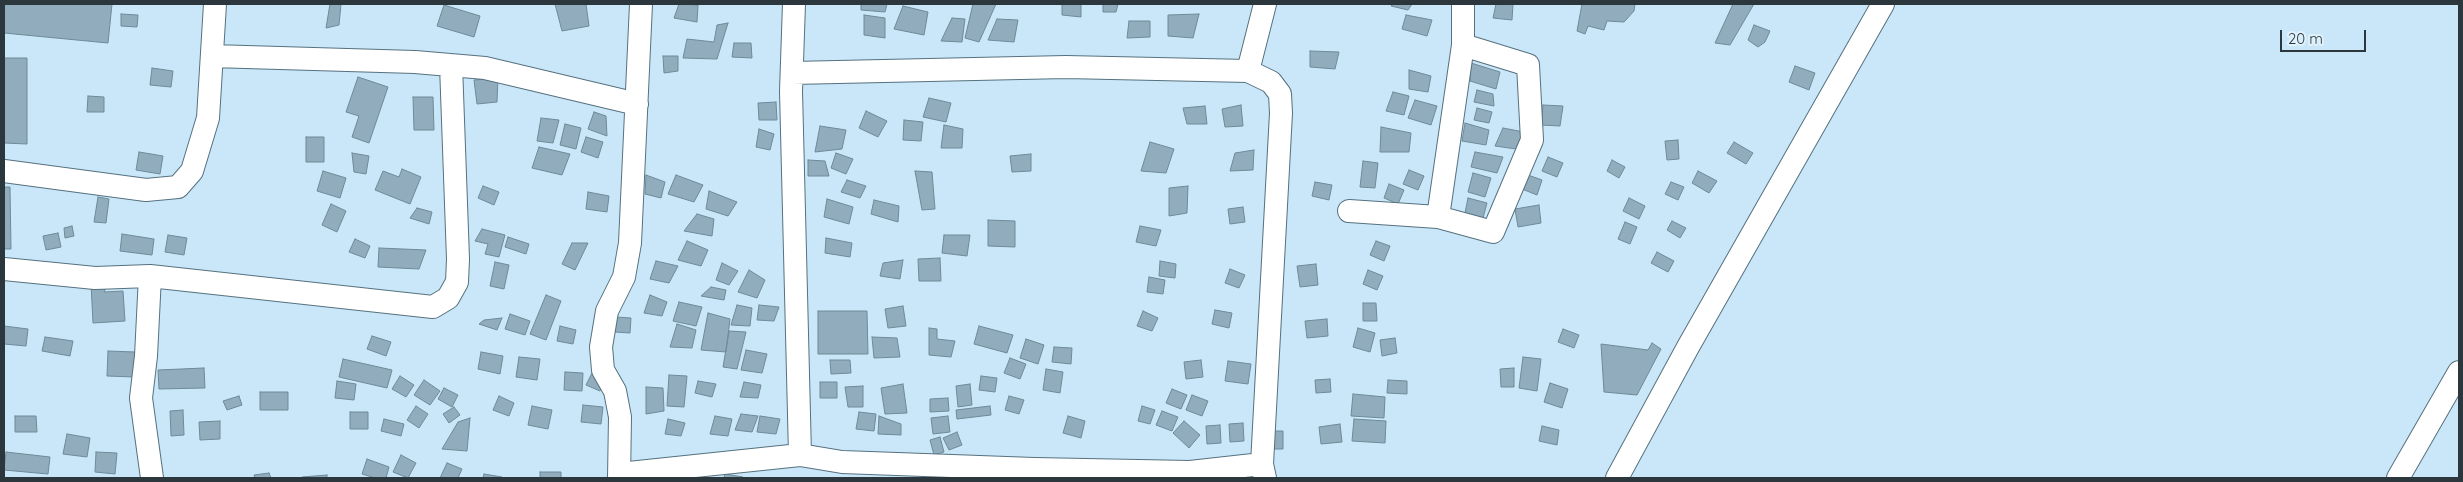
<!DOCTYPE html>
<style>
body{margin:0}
#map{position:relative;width:2463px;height:482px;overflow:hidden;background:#c9e7f8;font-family:Quicksand,sans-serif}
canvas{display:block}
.frame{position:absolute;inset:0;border:5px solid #2b373d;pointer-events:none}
.scale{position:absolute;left:2280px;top:30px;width:86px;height:22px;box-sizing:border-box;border:2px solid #2b373d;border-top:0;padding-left:6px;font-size:15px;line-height:18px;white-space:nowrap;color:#2b373d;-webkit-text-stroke:4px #e0f2fc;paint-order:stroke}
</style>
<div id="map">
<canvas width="2463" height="482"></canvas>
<div class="frame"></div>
<div class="scale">20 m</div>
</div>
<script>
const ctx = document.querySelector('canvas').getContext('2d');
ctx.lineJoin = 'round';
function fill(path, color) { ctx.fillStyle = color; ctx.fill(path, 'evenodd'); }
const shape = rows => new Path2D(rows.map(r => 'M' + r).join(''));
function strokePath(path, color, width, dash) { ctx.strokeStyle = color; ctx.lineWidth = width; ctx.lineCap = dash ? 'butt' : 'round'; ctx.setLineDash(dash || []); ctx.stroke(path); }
const building = shape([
 [4,4,112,4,108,43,4,33,4,4],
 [330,4,341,4,339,25,326,28,330,4],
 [555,4,586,4,589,26,562,31,555,4],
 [679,4,698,5,697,22,674,18,679,4],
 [861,4,887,4,885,12,861,10,861,4],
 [973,4,996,4,979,42,965,38,973,4],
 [1062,4,1081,4,1081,17,1062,15,1062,4],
 [1103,4,1118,4,1116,12,1103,12,1103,4],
 [1392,4,1412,4,1408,10,1391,6,1392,4],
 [1496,4,1513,4,1512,20,1493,18,1496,4],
 [1582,4,1635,4,1634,11,1624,22,1607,21,1604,30,1588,26,1585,34,1577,31,1582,4],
 [1733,4,1754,4,1730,45,1715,43,1733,4],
 [444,5,480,16,474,37,437,26,444,5],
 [903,6,928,12,924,35,894,29,903,6],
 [121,14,138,15,137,27,121,26,121,14],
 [1199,14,1193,38,1168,36,1168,15,1199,14],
 [864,15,885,18,885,38,864,35,864,15],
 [1406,15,1432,20,1427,36,1402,29,1406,15],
 [952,18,965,19,962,42,941,41,952,18],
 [997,19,1018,20,1014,42,988,40,997,19],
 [1129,21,1150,21,1150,37,1127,38,1129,21],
 [728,23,717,59,683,58,687,39,714,42,717,25,728,23],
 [1754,25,1770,31,1765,42,1758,47,1748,40,1754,25],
 [734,43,751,43,752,58,732,57,734,43],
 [1310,51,1339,52,1335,69,1310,67,1310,51],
 [663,56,678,56,678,71,664,73,663,56],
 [4,58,27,58,27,144,4,143,4,58],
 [1471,63,1500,72,1496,89,1470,81,1471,63],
 [1795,66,1815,73,1809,90,1789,82,1795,66],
 [152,68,173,71,171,87,150,85,152,68],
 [1409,70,1431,76,1428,92,1409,89,1409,70],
 [358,77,388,87,369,143,352,137,359,116,346,112,358,77],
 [498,78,497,102,477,104,474,80,498,78],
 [1477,90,1493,94,1494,106,1474,102,1477,90],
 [1393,92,1409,96,1404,115,1386,111,1393,92],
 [88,96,104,97,104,112,87,112,88,96],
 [413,97,433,97,434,130,414,130,413,97],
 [929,98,951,103,946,122,923,117,929,98],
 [1415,100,1437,106,1431,125,1408,118,1415,100],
 [776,102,777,120,759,120,758,103,776,102],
 [1241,105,1243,126,1225,127,1222,109,1241,105],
 [1543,105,1563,106,1560,126,1541,125,1543,105],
 [1205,106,1207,124,1187,124,1183,108,1205,106],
 [1477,108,1492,112,1489,123,1474,120,1477,108],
 [866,111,887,121,878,137,859,128,866,111],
 [594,112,606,116,607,136,588,129,594,112],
 [541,118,559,120,553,143,537,141,541,118],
 [904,120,923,122,921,141,903,140,904,120],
 [1465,123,1489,130,1486,145,1462,141,1465,123],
 [565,124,581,128,576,149,560,145,565,124],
 [944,125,963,129,962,148,941,148,944,125],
 [820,126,846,130,842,149,815,152,820,126],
 [1381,127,1411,133,1409,152,1380,152,1381,127],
 [1503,128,1524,132,1516,149,1495,146,1503,128],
 [759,129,774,134,770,150,756,147,759,129],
 [306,137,324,137,324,162,306,162,306,137],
 [586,137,603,142,598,158,581,152,586,137],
 [1678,140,1679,159,1667,160,1665,141,1678,140],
 [1150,142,1174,149,1166,173,1141,171,1150,142],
 [1734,142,1753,153,1746,164,1727,153,1734,142],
 [539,147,570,154,562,175,532,168,539,147],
 [1254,150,1253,170,1230,171,1235,153,1254,150],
 [139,152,163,156,160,174,136,170,139,152],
 [1475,152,1503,157,1497,173,1471,167,1475,152],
 [352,153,369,156,366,174,354,172,352,153],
 [836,153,853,159,846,174,831,168,836,153],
 [1031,154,1031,171,1012,172,1010,156,1031,154],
 [1548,157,1563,163,1557,177,1542,171,1548,157],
 [808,160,825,161,829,176,808,176,808,160],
 [1612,160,1625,167,1619,178,1607,171,1612,160],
 [1363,161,1378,163,1375,188,1360,187,1363,161],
 [402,169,421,177,410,204,375,190,383,171,399,177,402,169],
 [1409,170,1424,176,1418,190,1403,184,1409,170],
 [323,171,346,178,340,198,317,191,323,171],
 [915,171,932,172,935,209,922,210,915,171],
 [1698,171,1717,181,1709,193,1692,183,1698,171],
 [1473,173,1491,178,1485,197,1468,192,1473,173],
 [646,175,665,182,661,198,645,194,646,175],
 [676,175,703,185,694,202,668,194,676,175],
 [1528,175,1542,180,1537,195,1522,189,1528,175],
 [847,180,866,186,860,198,841,192,847,180],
 [1315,182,1332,185,1329,200,1312,196,1315,182],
 [1671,182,1684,187,1678,200,1665,194,1671,182],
 [1389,184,1404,190,1398,204,1384,198,1389,184],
 [483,186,499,192,494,205,478,198,483,186],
 [1188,186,1187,213,1169,216,1169,188,1188,186],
 [4,187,10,187,11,249,4,249,4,187],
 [709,191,737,202,728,216,706,209,709,191],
 [588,192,609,196,607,212,586,209,588,192],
 [98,197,109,199,106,223,94,222,98,197],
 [1468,198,1487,203,1483,218,1465,213,1468,198],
 [1629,198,1645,206,1639,219,1623,211,1629,198],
 [827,199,853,207,849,224,824,217,827,199],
 [874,200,899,206,898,222,871,214,874,200],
 [331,204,346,211,337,232,322,225,331,204],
 [1539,205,1541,223,1518,227,1515,209,1539,205],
 [1243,207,1245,222,1230,224,1228,209,1243,207],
 [417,208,432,212,429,224,410,218,417,208],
 [697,214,714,219,712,236,684,231,697,214],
 [988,220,1015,221,1015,247,988,246,988,220],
 [1672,221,1686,228,1680,238,1667,230,1672,221],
 [1625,222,1637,227,1630,244,1618,239,1625,222],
 [72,226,74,236,65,238,64,228,72,226],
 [1140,226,1161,230,1156,246,1136,242,1140,226],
 [482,229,505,235,499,257,485,254,488,244,475,241,482,229],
 [58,233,61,247,46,250,43,236,58,233],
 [122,234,154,239,152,255,120,251,122,234],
 [168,235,187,238,184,255,165,252,168,235],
 [944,235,970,235,967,256,942,253,944,235],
 [508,237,529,244,526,254,505,247,508,237],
 [826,238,852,243,850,257,825,253,826,238],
 [355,239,370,246,365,258,349,252,355,239],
 [687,241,708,250,701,266,678,260,687,241],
 [1376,241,1390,246,1384,261,1370,255,1376,241],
 [572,243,588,243,575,270,562,264,572,243],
 [379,248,426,250,419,269,378,267,379,248],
 [1657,252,1674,261,1668,272,1651,263,1657,252],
 [940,258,941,281,919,281,918,259,940,258],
 [903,260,900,279,880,276,883,263,903,260],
 [656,261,678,266,669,283,650,279,656,261],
 [1160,261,1176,264,1175,278,1159,276,1160,261],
 [495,262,509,265,504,289,490,286,495,262],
 [722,263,738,271,729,285,716,280,722,263],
 [1316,264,1318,285,1300,287,1297,266,1316,264],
 [1230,269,1245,275,1239,288,1225,283,1230,269],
 [749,270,765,280,757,298,738,292,749,270],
 [1368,270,1383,276,1377,290,1363,284,1368,270],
 [1149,277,1165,280,1163,294,1147,292,1149,277],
 [108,283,104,292,123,291,125,321,93,323,91,284,108,283],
 [711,287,726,290,724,300,701,296,711,287],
 [546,295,561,301,546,340,530,334,546,295],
 [650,295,667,302,662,316,644,313,650,295],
 [679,302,702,307,696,326,673,321,679,302],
 [1363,303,1376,303,1377,321,1363,321,1363,303],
 [737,305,752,308,750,326,731,325,737,305],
 [759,305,779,307,774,321,757,320,759,305],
 [903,306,906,326,888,328,885,309,903,306],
 [1215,310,1232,313,1229,328,1212,324,1215,310],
 [818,311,867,311,868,354,818,354,818,311],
 [1143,311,1158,318,1152,331,1137,326,1143,311],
 [708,313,730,319,726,352,701,350,708,313],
 [510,314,530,321,525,335,505,329,510,314],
 [616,317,631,318,630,333,615,332,616,317],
 [502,318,497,330,479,324,484,320,502,318],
 [1327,319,1328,336,1307,338,1305,321,1327,319],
 [677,324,696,330,692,348,670,347,677,324],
 [4,326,28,329,26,346,4,344,4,326],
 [560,326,576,330,573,344,557,341,560,326],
 [979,326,1013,335,1007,353,974,344,979,326],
 [929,328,937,329,937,339,955,341,951,357,929,355,929,328],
 [1358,328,1375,333,1370,352,1353,347,1358,328],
 [1563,329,1579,335,1574,348,1558,342,1563,329],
 [729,331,746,332,737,369,723,367,729,331],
 [372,336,391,342,386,356,367,349,372,336],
 [45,337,73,341,70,356,42,351,45,337],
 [872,337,897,338,900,357,874,358,872,337],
 [1395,338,1397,353,1382,356,1380,340,1395,338],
 [1026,339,1044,345,1038,364,1020,358,1026,339],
 [1652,343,1661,349,1637,395,1604,392,1601,344,1648,350,1652,343],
 [1054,347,1072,348,1071,364,1052,362,1054,347],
 [746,350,767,354,762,373,741,370,746,350],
 [108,351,135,352,134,377,107,376,108,351],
 [481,352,503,356,500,374,478,369,481,352],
 [519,357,540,359,537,380,516,377,519,357],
 [1523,357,1541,359,1537,391,1519,388,1523,357],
 [1010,358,1026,364,1020,379,1004,373,1010,358],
 [343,359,392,370,387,388,339,377,343,359],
 [830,360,850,360,851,373,831,374,830,360],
 [1201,360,1203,377,1186,379,1184,362,1201,360],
 [1228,361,1251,364,1248,384,1225,381,1228,361],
 [204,368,205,388,159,389,158,370,204,368],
 [1514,368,1514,387,1501,387,1500,369,1514,368],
 [1046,369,1063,372,1060,393,1043,390,1046,369],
 [593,371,606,377,600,391,586,385,593,371],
 [565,372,583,373,582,391,564,390,565,372],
 [669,375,687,376,684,407,667,406,669,375],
 [400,376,414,385,406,397,392,389,400,376],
 [981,376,997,378,995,392,979,390,981,376],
 [1330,379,1331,392,1316,393,1315,380,1330,379],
 [424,380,440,391,430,405,414,395,424,380],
 [1388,380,1407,381,1407,394,1387,393,1388,380],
 [337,381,356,384,354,400,335,398,337,381],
 [698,381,716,384,712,397,695,393,698,381],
 [744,382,761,385,758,398,740,397,744,382],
 [820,382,837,382,837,398,820,398,820,382],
 [1550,383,1568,389,1562,408,1544,402,1550,383],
 [903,384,907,413,885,414,881,388,903,384],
 [970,384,972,405,958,407,956,386,970,384],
 [863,386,863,407,848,407,845,387,863,386],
 [646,387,663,388,664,411,646,414,646,387],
 [444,388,458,395,452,407,438,399,444,388],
 [1172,389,1187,395,1181,409,1166,403,1172,389],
 [260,392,288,392,288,410,260,410,260,392],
 [1353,394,1385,397,1384,418,1351,416,1353,394],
 [1192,395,1208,401,1202,416,1186,410,1192,395],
 [239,396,242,405,227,410,223,401,239,396],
 [499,396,514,403,509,416,493,410,499,396],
 [1009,396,1024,400,1019,414,1005,410,1009,396],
 [948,398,949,411,930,412,930,399,948,398],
 [583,405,603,407,601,424,581,422,583,405],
 [416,406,428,414,419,428,407,420,416,406],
 [532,406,552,410,548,429,528,425,532,406],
 [990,406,991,415,957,419,956,410,990,406],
 [1142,406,1155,410,1150,424,1138,421,1142,406],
 [454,407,460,415,449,423,443,414,454,407],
 [183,410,184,435,171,436,170,411,183,410],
 [1162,411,1178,417,1172,431,1156,425,1162,411],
 [350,412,368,412,368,429,350,429,350,412],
 [859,412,876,414,874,431,856,429,859,412],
 [741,414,758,416,752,432,735,430,741,414],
 [15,416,36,416,37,432,15,432,15,416],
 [715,416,732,419,728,436,710,434,715,416],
 [760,416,780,419,776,434,757,432,760,416],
 [879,416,901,424,901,435,878,434,879,416],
 [948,416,950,432,933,434,931,418,948,416],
 [1068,416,1085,421,1081,438,1063,433,1068,416],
 [470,418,467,451,442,449,458,422,470,418],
 [384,419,404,424,401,436,381,431,384,419],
 [668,419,685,423,681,436,665,434,668,419],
 [1354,419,1386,421,1385,443,1352,441,1354,419],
 [220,421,220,439,200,440,199,422,220,421],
 [1184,421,1200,435,1189,448,1173,433,1184,421],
 [1243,423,1244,441,1230,442,1229,424,1243,423],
 [1340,424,1342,442,1321,444,1319,427,1340,424],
 [1220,425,1221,443,1207,444,1206,426,1220,425],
 [1542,426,1559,430,1557,445,1539,441,1542,426],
 [1269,431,1283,431,1283,449,1270,449,1269,431],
 [957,432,962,445,949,450,943,438,957,432],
 [67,434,90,438,87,457,63,454,67,434],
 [940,437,944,452,934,455,930,440,940,437],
 [6,452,50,457,48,474,4,470,6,452],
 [96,452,117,453,115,474,95,472,96,452],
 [401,455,416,463,408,478,393,472,401,455],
 [367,459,389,467,386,478,375,478,362,474,367,459],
 [447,463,462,469,458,478,440,478,447,463],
 [540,472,561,472,561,478,540,478,540,472],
 [269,473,271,478,255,478,254,475,269,473],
 [484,474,502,477,502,478,483,478,484,474],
 [725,474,743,477,743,478,724,478,725,474],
 [327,475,327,478,302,478,302,477,327,475]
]);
const minor = shape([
 [794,4,791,91,800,455],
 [1463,4,1463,45,1438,217,1493,232,1532,140,1528,65,1463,45],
 [212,56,415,62,485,68,637,104],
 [1248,71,1265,4],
 [792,73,1066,67,1248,71,1271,82,1280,94,1281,113,1262,464],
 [4,171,146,190,178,187,192,171,208,118,215,4],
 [1349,211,1438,217],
 [4,269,95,278,150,276,146,356,141,398,152,478],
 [150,276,433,307,448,298,457,282,458,259,451,65],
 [619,474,800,455,842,462,1034,469,1190,472,1262,464,1265,478],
 [619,478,620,417,615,391,603,370,601,347,607,311,624,277,630,243,641,4],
 [1617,478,1688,347,1883,4],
 [2398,478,2459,372]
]);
fill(building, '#91adbd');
strokePath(building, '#6e8a99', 1);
strokePath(minor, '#56717f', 24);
strokePath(minor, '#fff', 22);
</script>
